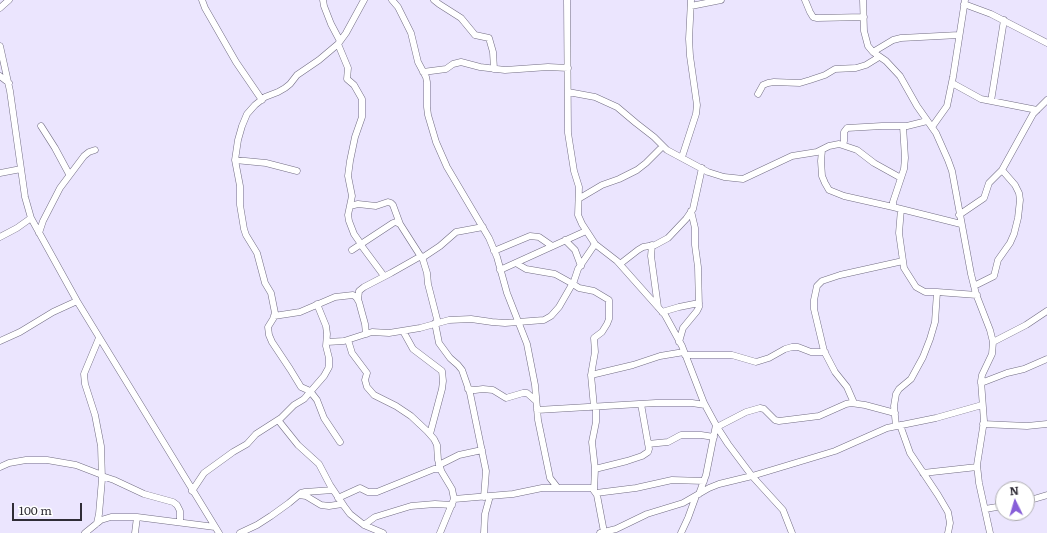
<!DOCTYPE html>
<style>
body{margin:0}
#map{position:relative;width:1047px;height:533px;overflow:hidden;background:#ebe5fe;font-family:Literata,serif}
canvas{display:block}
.north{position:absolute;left:995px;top:481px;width:40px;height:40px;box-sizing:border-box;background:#fff;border:1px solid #acabaf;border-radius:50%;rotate:355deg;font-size:11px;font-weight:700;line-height:16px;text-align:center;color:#2f2c36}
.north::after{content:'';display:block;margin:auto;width:14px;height:18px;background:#875ed8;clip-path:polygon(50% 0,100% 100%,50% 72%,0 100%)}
.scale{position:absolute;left:12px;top:503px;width:70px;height:18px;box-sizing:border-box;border:2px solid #2f2c36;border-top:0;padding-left:5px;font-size:12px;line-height:14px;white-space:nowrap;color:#2f2c36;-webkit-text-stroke:3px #fff;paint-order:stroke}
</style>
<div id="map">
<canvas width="1047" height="533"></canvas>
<div class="north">N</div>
<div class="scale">100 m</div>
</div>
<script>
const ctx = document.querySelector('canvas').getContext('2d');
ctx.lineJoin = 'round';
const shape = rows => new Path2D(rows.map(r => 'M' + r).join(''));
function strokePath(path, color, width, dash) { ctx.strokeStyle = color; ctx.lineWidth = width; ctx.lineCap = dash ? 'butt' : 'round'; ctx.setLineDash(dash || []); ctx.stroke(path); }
const minor = shape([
 [202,0,205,8,236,62,262,100],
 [323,0,324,6,331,24,340,41],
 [392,0,398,7,411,33,418,62,426,77,427,82,427,107,428,115,436,142,447,167,489,238,497,257,507,293,527,344,535,385,538,420,550,478,557,487],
 [434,0,439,4,461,18,475,35,489,38,493,52,494,69],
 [567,0,568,133,574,171,579,187,578,215,582,224,595,244,617,261,665,315,682,346,704,403,717,427,728,444,752,476,783,510,792,533],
 [805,0,810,12,813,17,817,18,864,17],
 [863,0,864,31,868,46,873,52,886,61,900,76,917,106,936,133,948,160,952,171,971,274,976,294,990,330,993,342,992,354,982,375,981,381,984,421,977,465,979,483,990,533],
 [964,4,991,14,1047,43],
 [691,6,721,0],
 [0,8,9,0],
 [338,44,348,68,347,79,354,85,362,99,362,117,355,137,350,161,348,176,352,196,348,215,349,221,354,234,361,244],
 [0,46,10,91,25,197,31,218,77,301,219,533],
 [873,52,893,40,901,38,959,35],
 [423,72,446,69,453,64,461,62,480,67,505,70,548,67,568,68],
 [0,76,9,83],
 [952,83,981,99,1037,110],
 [568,92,595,97,617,107,636,123,654,137,667,150,708,172,724,177,743,179,792,156,817,152,829,146,839,144,857,150,874,163,901,178],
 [758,94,763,85,768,83,774,82,800,83,810,80,825,75,835,69,856,68,866,65,879,57],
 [991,101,1004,20],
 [41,126,55,148,69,174],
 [932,127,947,106,953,77,965,0],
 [843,145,844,141,844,132,847,128,882,126,907,126,927,121],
 [822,150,821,161,822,176,825,183,829,190,844,196,893,207,961,224],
 [682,157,696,114,697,105,690,56,689,39,691,0],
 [235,160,266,163,297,171],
 [0,173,21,169],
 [580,198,602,185,619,179,637,170,646,163,663,146],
 [350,206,358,204,376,206,388,202,391,203,393,205,400,224],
 [893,207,893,202,904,169,905,158,903,126],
 [901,209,899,233,904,268,916,287,925,292,937,292,977,295],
 [959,215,984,198,989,183,1002,170,1033,114,1047,100],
 [39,233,43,221,60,188,84,156,89,152,95,150],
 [0,237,17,228,31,218],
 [565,240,575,250,581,266],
 [361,245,384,276],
 [652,245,651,256,658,307],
 [352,250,393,223,396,222,400,224,423,260,427,273,428,284,438,323],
 [494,251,530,236,539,237,552,246],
 [422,258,440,246,456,232,483,227],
 [516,263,526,269,555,274,573,284],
 [620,264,638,250,643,247,655,245,668,238,686,219,693,209,702,168],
 [500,270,586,231],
 [573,284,579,288,594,291,609,300,609,319,607,324,602,332,594,338,595,352,591,375,594,407],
 [974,286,994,276,998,260,1010,243,1014,234,1018,218,1020,200,1019,193,1015,185,1002,170],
 [358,300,359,291,364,287,391,273,421,256],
 [662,312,679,307,699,303],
 [274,316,300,312,335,297,353,295,356,297,359,302,365,324,366,334],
 [435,323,439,343,450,358,458,365,462,370,470,393,486,471,484,497],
 [403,331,413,349,442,371,443,381,442,389,430,434],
 [348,340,352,353,367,373,365,380,367,387,374,395,396,406,411,416,427,431,434,439,437,445,438,460,441,470],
 [0,341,20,332,53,312,77,301],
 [327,342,344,341,372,332,389,333,420,328,449,320,471,319,492,322,505,323,544,320,551,316,559,307,574,281,578,269,595,244],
 [679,342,683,328,697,311,699,307,698,267,695,245,695,228,691,211],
 [993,342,1026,325,1047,311],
 [685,355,732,355,756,362,769,358,785,349,792,347,798,347,811,352,825,352],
 [591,375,633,365,660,356,684,352],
 [981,383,1007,373,1024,369,1047,359],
 [468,389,475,390,483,389,493,390,506,398,523,393,527,393,536,401],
 [854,403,847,387,835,372,824,351,814,309,814,300,817,286,822,281,840,275,903,261],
 [537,410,656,403,692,403,705,405],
 [278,420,298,445,319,464,330,485,344,506,350,514,364,525,383,533],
 [983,424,1027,426,1047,424],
 [900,425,910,453,938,495,948,512,950,523,948,533],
 [896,426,894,406,896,394,899,389,911,379,923,357,930,339,935,322,937,292],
 [717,427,746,412,760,408,764,409,775,420,779,421,819,416,846,404,851,403,865,405,895,413],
 [340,442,324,418,317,400,310,391,301,387,290,369,272,342,269,335,268,327,273,319,275,313,271,293,265,283,257,253,246,235,244,229,240,205,240,186,235,160,238,140,242,126,247,114,255,105,265,97,278,92,285,88,290,84,297,75,319,60,338,44,346,33,364,0],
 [648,444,668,442,681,435,701,435,714,437],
 [439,465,459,455,482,450],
 [0,467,9,463,26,460,47,460,76,465,102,475],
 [595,469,627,461,642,456,648,452,649,449,641,404],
 [923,473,977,467],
 [102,476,114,480,144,494,173,502,177,505,180,511,180,522],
 [594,490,595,469,592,442,596,422,596,407],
 [192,491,204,473,233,452,247,444,256,434,281,418,294,405,304,399,324,376,329,367,329,358,326,346,327,334,326,326,317,304],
 [596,493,636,488,672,480,704,481],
 [699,494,706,475,716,425],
 [299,495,306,496,321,505,329,506,342,504],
 [338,498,360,488,368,492,377,492,434,469,440,469,452,489,454,499,440,533],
 [454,499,513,494,542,488,592,488,597,495,604,532],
 [1027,501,1047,495],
 [985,509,1003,506],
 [97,523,99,514,102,479,101,446,95,415,85,384,84,374,99,338],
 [364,525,375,517,411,506,435,504,452,505],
 [85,533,101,520,111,517,137,517,215,527],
 [135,533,137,517],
 [240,533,257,525,271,516,289,503,301,493,305,492,333,490],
 [484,533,485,514,490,496],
 [600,533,616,529,647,514,683,503,709,488,719,484,752,476,835,451,887,428,936,418,982,405],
 [681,533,688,518,696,496]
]);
strokePath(minor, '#726d83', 7);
strokePath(minor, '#fff', 6);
</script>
